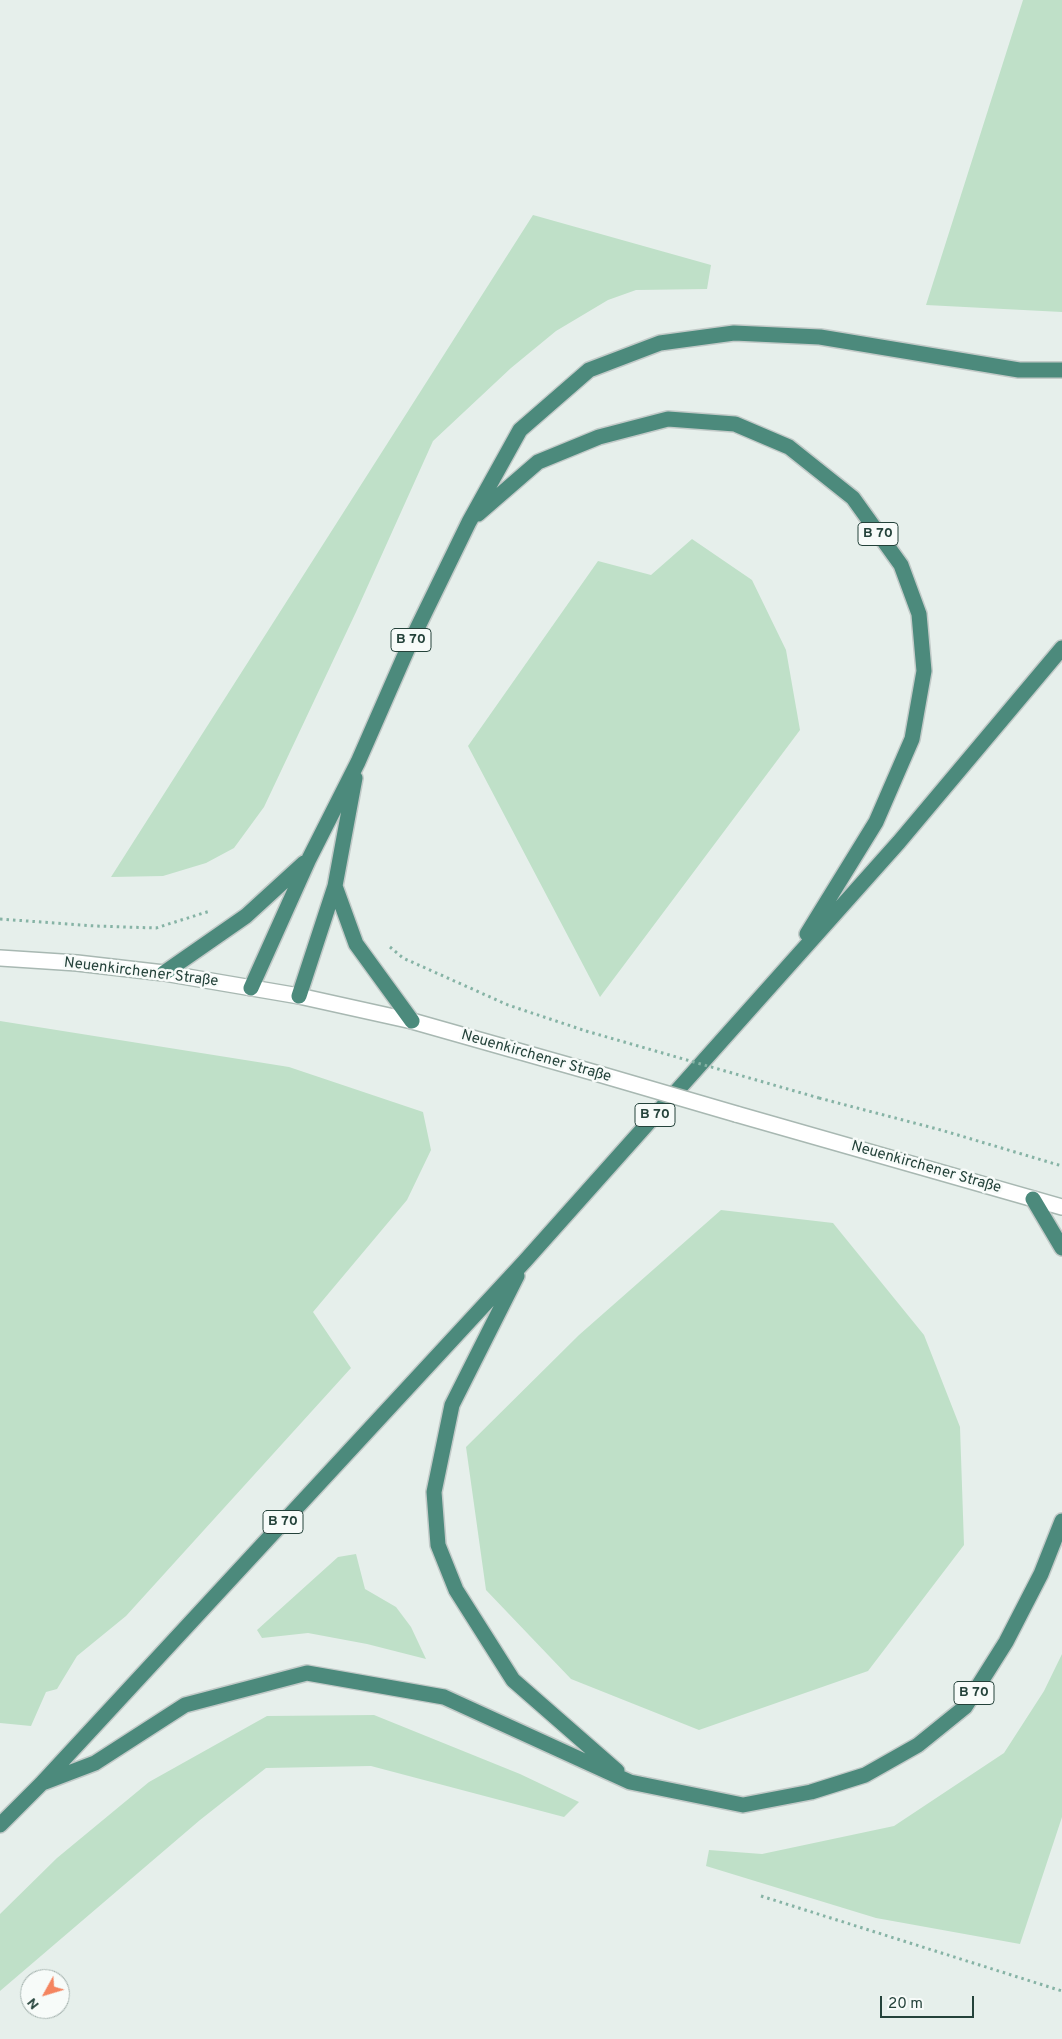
<!DOCTYPE html>
<meta charset="utf-8">
<style>
body{margin:0}
#map{position:relative;width:1062px;height:2039px;overflow:hidden;background:#e6efeb;font-family:Overpass,sans-serif}
canvas{display:block}
.north{position:absolute;left:20px;top:1969px;width:50px;height:50px;box-sizing:border-box;background:#f7fbf9;border:1px solid #a3b1ad;border-radius:50%;rotate:231deg;font-size:14px;font-weight:700;line-height:20px;text-align:center;color:#24423a}
.north::after{content:'';display:block;margin:auto;width:18px;height:22px;background:#f4845f;clip-path:polygon(50% 0,100% 100%,50% 72%,0 100%)}
.scale{position:absolute;left:880px;top:1996px;width:94px;height:22px;box-sizing:border-box;border:2px solid #24423a;border-top:0;padding-left:6px;font-size:15px;line-height:18px;white-space:nowrap;color:#24423a;-webkit-text-stroke:4px #f7fbf9;paint-order:stroke}
</style>
<div id="map">
<canvas width="1062" height="2039"></canvas>
<div class="north">N</div>
<div class="scale">20 m</div>
</div>
<script>
const ctx = document.querySelector('canvas').getContext('2d');
ctx.lineJoin = 'round';
function fill(path, color) { ctx.fillStyle = color; ctx.fill(path, 'evenodd'); }
const shape = rows => new Path2D(rows.map(r => 'M' + r).join(''));
function strokePath(path, color, width, dash) { ctx.strokeStyle = color; ctx.lineWidth = width; ctx.lineCap = dash ? 'butt' : 'round'; ctx.setLineDash(dash || []); ctx.stroke(path); }
function label(font, color, halo, rows, align = 'center') {
  ctx.font = font + ' Overpass,sans-serif'; ctx.lineWidth = 5; ctx.setLineDash([]); ctx.textBaseline = 'middle'; ctx.strokeStyle = halo; ctx.fillStyle = color; for (const [text, x, y, turn = 0] of rows) {
    ctx.save(); ctx.translate(x, y); ctx.rotate((+turn || 0) * Math.PI / 180); ctx.textAlign = isNaN(turn) ? turn : align; if (halo) ctx.strokeText(text, 0, 0); ctx.fillText(text, 0, 0); ctx.restore();
  }
}
const green = shape([
 [1023,0,1062,0,1062,312,926,305],
 [533,215,711,265,707,289,636,290,608,300,556,331,511,368,433,441,356,612,264,807,234,848,206,863,163,876,111,877],
 [692,539,752,580,786,650,800,730,600,997,468,746,598,561,651,575],
 [0,1021,289,1067,423,1112,431,1150,407,1200,313,1312,351,1368,126,1616,77,1656,57,1689,46,1692,31,1726,0,1723],
 [721,1210,833,1223,924,1335,960,1427,964,1545,868,1671,699,1730,571,1679,486,1590,466,1447,579,1335],
 [356,1554,365,1589,396,1607,411,1627,426,1659,367,1644,308,1633,262,1638,257,1630,338,1557],
 [1062,1654,1062,1817,1020,1944,876,1918,706,1866,709,1850,762,1854,894,1826,1004,1753,1044,1691],
 [374,1715,520,1774,579,1802,564,1817,371,1766,266,1768,200,1820,0,1991,0,1914,57,1858,149,1782,267,1716]
]);
const path = shape([
 [0,919,95,926,156,928,210,911],
 [390,947,403,958,508,1005,586,1031],
 [819,1098,941,1130,1062,1166],
 [761,1896,1062,1991]
]);
const tertiary = shape([
 [0,958,77,963,164,973,299,996,412,1021,599,1074],
 [736,1114,1062,1207]
]);
const trunk = shape([
 [478,514,538,462,599,437,668,419,735,424,789,447,853,498,901,565,919,614,924,671,912,739,876,822,807,934],
 [335,886,356,944,412,1021],
 [164,973,246,916,304,863],
 [251,988,309,859,358,762,411,641,469,522,520,430,589,370,660,343,734,333,820,337,1019,370,1062,370],
 [299,996,335,886,355,778],
 [1033,1199,1062,1248],
 [517,1276,452,1405,434,1492,438,1545,456,1590,513,1680,617,1771],
 [45,1782,95,1763,185,1705,307,1673,444,1697,630,1782,743,1805,811,1792,865,1775,918,1745,965,1707,1006,1642,1041,1574,1062,1521],
 [0,1825,41,1784,525,1261,899,842,1062,648]
]);
const pathBridge = shape([
 [586,1031,819,1098]
]);
const tertiaryBridge = shape([
 [599,1074,736,1114]
]);
const shields = [
 [878,534,40],
 [411,640,40],
 [655,1115,40],
 [283,1522,40],
 [974,1693,40]
];
const shieldNames = [
 ["B 70",878,534],
 ["B 70",411,640],
 ["B 70",655,1115],
 ["B 70",283,1522],
 ["B 70",974,1693]
];
const streetNames = [
 ["Neuenkirchener Straße",141,973,7],
 ["Neuenkirchener Straße",536,1057,16],
 ["Neuenkirchener Straße",926,1168,16]
];
fill(green, '#bfe0c8');
strokePath(tertiary, '#a8b8b2', 18);
strokePath(trunk, '#c2cac8', 18);
strokePath(path, '#86b3a5', 3, [2.5, 4]);
strokePath(tertiary, '#fff', 15);
strokePath(trunk, '#4c8a7c', 15);
strokePath(tertiaryBridge, '#a8b8b2', 18, []);
strokePath(pathBridge, '#86b3a5', 3, [2.5, 4]);
strokePath(tertiaryBridge, '#fff', 15);
for (const [x, y, w] of shields) { const box = new Path2D(); box.roundRect(x - w / 2, y - 11.5, w, 23, 4); ctx.fillStyle = '#f7fbf9'; ctx.fill(box); strokePath(box, '#24423a', 1); }
label('bold 14px', '#24423a', null, shieldNames);
label('15px', '#24423a', '#f7fbf9', streetNames);
</script>
